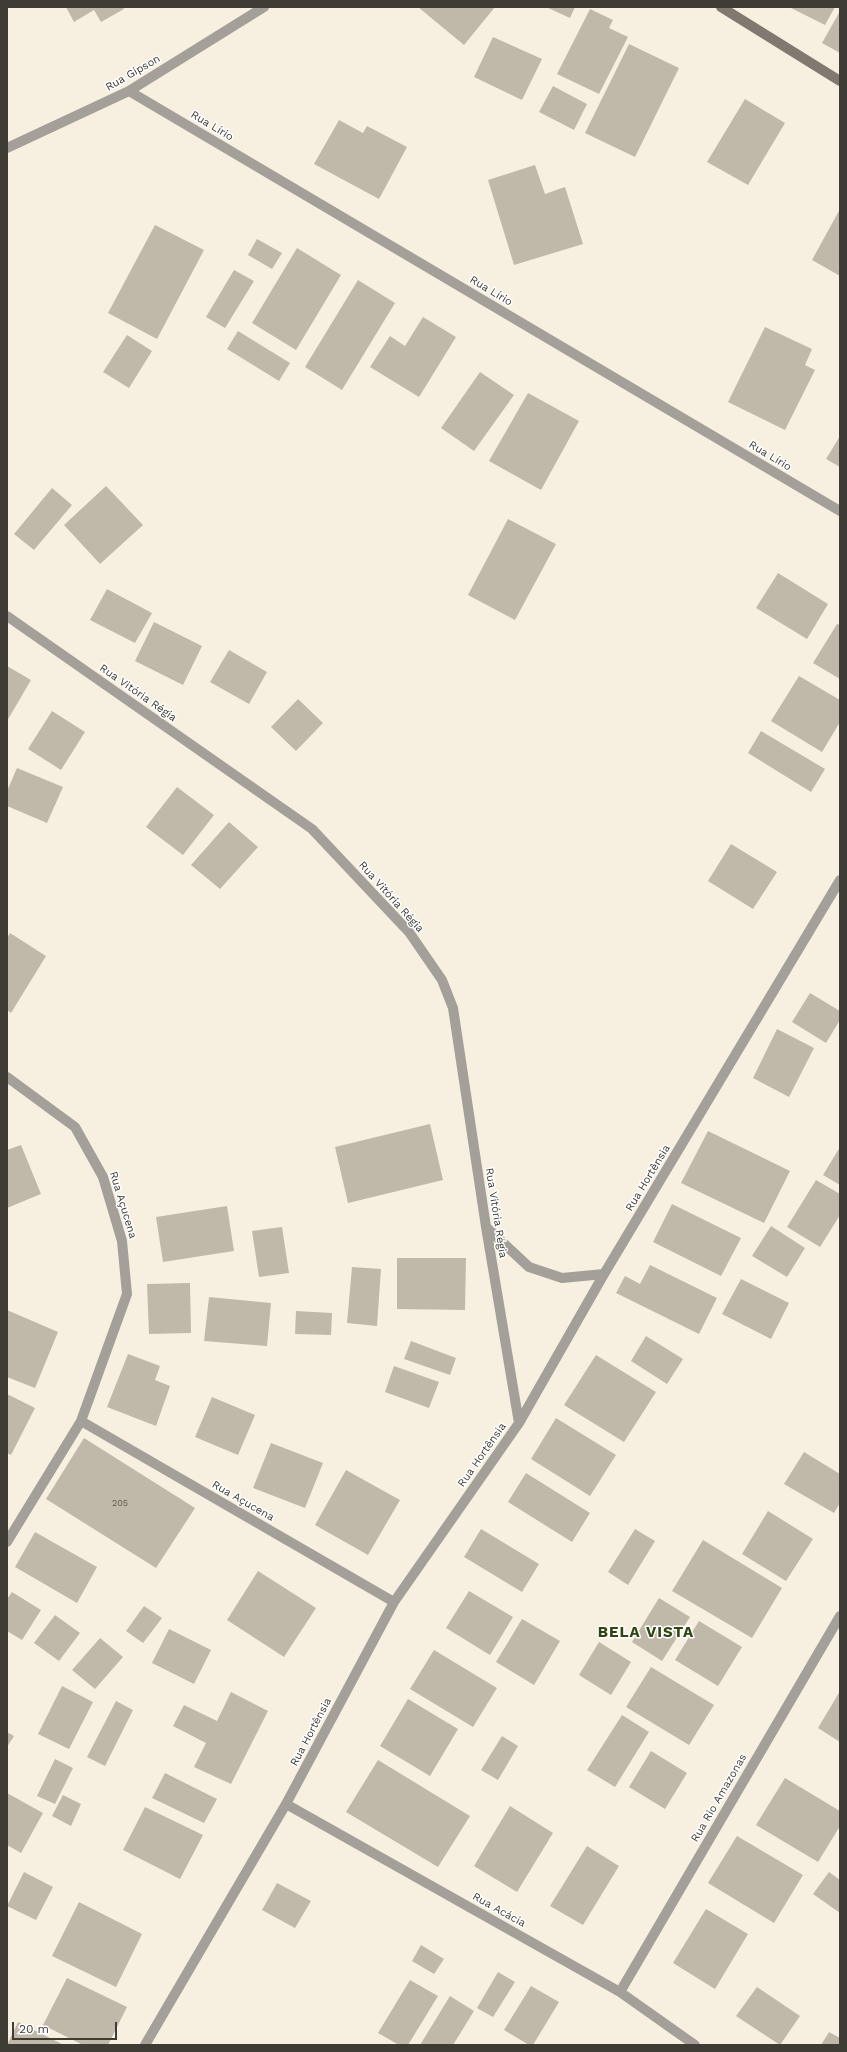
<!DOCTYPE html>
<meta charset="utf-8">
<style>
body{margin:0}
#map{position:relative;width:847px;height:2052px;overflow:hidden;background:#f7f0e0;font-family:"Work Sans",sans-serif}
canvas{display:block}
.frame{position:absolute;inset:0;border:8px solid #3e3c35;pointer-events:none}
.scale{position:absolute;left:12px;top:2022px;width:105px;height:18px;box-sizing:border-box;border:2px solid #3e3c35;border-top:0;padding-left:5px;font-size:12px;line-height:14px;white-space:nowrap;color:#3e3c35;-webkit-text-stroke:3px #fff;paint-order:stroke}
</style>
<div id="map">
<canvas width="847" height="2052"></canvas>
<div class="frame"></div>
<div class="scale">20 m</div>
</div>
<script>
const ctx = document.querySelector('canvas').getContext('2d');
ctx.lineJoin = 'round';
function fill(path, color) { ctx.fillStyle = color; ctx.fill(path, 'evenodd'); }
const shape = rows => new Path2D(rows.map(r => 'M' + r).join(''));
function strokePath(path, color, width, dash) { ctx.strokeStyle = color; ctx.lineWidth = width; ctx.lineCap = dash ? 'butt' : 'round'; ctx.setLineDash(dash || []); ctx.stroke(path); }
function label(font, color, halo, rows, align = 'center') {
  ctx.font = font + ' "Work Sans",sans-serif'; ctx.lineWidth = 3; ctx.setLineDash([]); ctx.textBaseline = 'middle'; ctx.strokeStyle = halo; ctx.fillStyle = color; for (const [text, x, y, turn = 0] of rows) {
    ctx.save(); ctx.translate(x, y); ctx.rotate((+turn || 0) * Math.PI / 180); ctx.textAlign = isNaN(turn) ? turn : align; if (halo) ctx.strokeText(text, 0, 0); ctx.fillText(text, 0, 0); ctx.restore();
  }
}
const building = shape([
 [66,7,123,7,124,9,101,22,94,10,74,22],
 [418,7,495,7,464,45],
 [546,7,575,7,570,18],
 [789,7,835,7,825,25],
 [590,9,613,20,609,28,628,37,599,94,557,74],
 [840,11,840,53,822,43],
 [493,37,542,59,522,100,474,77],
 [629,44,679,68,635,157,585,133],
 [553,86,587,104,574,130,539,112],
 [745,99,785,123,748,185,707,162],
 [339,120,363,133,367,126,407,147,379,199,314,164],
 [535,165,545,194,565,187,583,244,514,265,488,180],
 [840,209,840,276,812,260],
 [155,225,204,250,157,339,108,313],
 [257,239,282,253,272,269,248,255],
 [297,248,341,275,296,350,252,323],
 [234,270,254,281,225,328,206,317],
 [358,280,395,303,342,390,305,367],
 [423,317,456,337,419,397,370,367,390,336,405,346],
 [765,327,812,349,805,365,815,370,785,430,728,402],
 [238,331,290,363,279,381,227,349],
 [127,335,152,351,129,388,103,372],
 [480,372,514,395,474,451,441,428],
 [528,393,579,421,541,490,489,461],
 [840,436,840,467,826,459],
 [106,486,143,525,100,564,64,525],
 [52,488,72,505,34,550,14,534],
 [508,519,556,544,515,620,468,595],
 [778,573,828,604,807,639,756,608],
 [107,589,152,613,135,643,90,620],
 [154,622,202,646,183,685,135,661],
 [837,624,840,625,840,679,813,663],
 [229,650,267,672,249,704,210,682],
 [7,666,31,680,7,721],
 [799,676,840,700,840,722,822,752,771,721],
 [298,699,323,723,296,751,271,727],
 [52,711,85,732,61,770,28,749],
 [761,731,825,769,811,792,748,753],
 [17,768,63,787,47,823,7,806,7,791],
 [177,787,214,815,183,855,146,827],
 [229,822,258,847,220,889,191,865],
 [731,844,777,872,753,909,708,881],
 [10,933,46,956,11,1013,7,1010,7,938],
 [810,993,840,1011,840,1020,826,1043,792,1022],
 [777,1029,814,1048,789,1097,753,1078],
 [430,1124,443,1180,348,1203,335,1147],
 [708,1131,790,1171,764,1223,681,1183],
 [21,1145,41,1194,7,1208,7,1150],
 [840,1147,840,1185,823,1175],
 [816,1180,840,1194,840,1215,820,1247,787,1227],
 [672,1204,741,1238,721,1276,653,1242],
 [227,1206,234,1251,163,1262,156,1217],
 [771,1226,805,1248,787,1277,752,1256],
 [282,1227,289,1273,259,1277,252,1231],
 [397,1258,466,1258,465,1310,397,1309],
 [650,1265,717,1298,699,1334,616,1293,625,1276,640,1284],
 [352,1267,381,1269,377,1326,347,1323],
 [741,1279,789,1303,771,1339,722,1314],
 [190,1283,191,1333,149,1334,147,1284],
 [209,1297,271,1303,267,1346,204,1341],
 [7,1310,58,1332,35,1388,7,1377],
 [296,1311,332,1313,331,1335,295,1334],
 [646,1336,683,1359,667,1384,631,1361],
 [411,1341,456,1358,450,1375,404,1359],
 [128,1354,160,1366,155,1380,170,1386,156,1426,107,1407],
 [596,1355,656,1392,624,1442,564,1405],
 [394,1366,439,1382,429,1408,385,1392],
 [7,1394,35,1408,11,1455,7,1453],
 [212,1397,255,1415,238,1455,195,1437],
 [556,1418,616,1455,590,1496,531,1459],
 [84,1438,195,1508,156,1568,46,1499],
 [271,1443,323,1463,305,1508,253,1488],
 [804,1452,840,1474,840,1503,834,1513,784,1484],
 [346,1470,400,1500,368,1555,315,1525],
 [526,1473,590,1513,572,1542,508,1502],
 [768,1511,813,1539,786,1581,742,1554],
 [481,1529,539,1564,522,1592,464,1557],
 [635,1529,655,1541,628,1585,608,1572],
 [35,1532,97,1567,77,1603,15,1567],
 [703,1540,782,1588,752,1638,672,1591],
 [258,1571,316,1608,284,1657,227,1620],
 [469,1591,513,1617,490,1655,446,1628],
 [12,1592,41,1610,22,1640,7,1631,7,1599],
 [659,1598,690,1617,662,1661,632,1642],
 [144,1606,162,1618,143,1643,126,1631],
 [55,1615,80,1633,59,1661,34,1643],
 [522,1619,560,1641,534,1685,496,1662],
 [699,1621,742,1647,718,1686,675,1660],
 [169,1629,211,1650,194,1684,152,1663],
 [100,1638,123,1657,95,1689,72,1670],
 [599,1642,631,1662,611,1695,579,1675],
 [434,1650,497,1688,473,1727,410,1689],
 [651,1667,714,1705,689,1745,626,1707],
 [62,1686,93,1702,69,1749,38,1734],
 [840,1691,840,1742,818,1728],
 [231,1692,268,1711,231,1784,194,1767,206,1743,173,1726,184,1705,217,1721],
 [408,1699,458,1729,430,1776,380,1746],
 [116,1701,133,1710,105,1766,87,1757],
 [622,1715,649,1732,615,1787,587,1770],
 [7,1732,14,1736,7,1747],
 [502,1736,518,1746,498,1780,481,1770],
 [651,1751,687,1773,665,1809,629,1787],
 [55,1759,73,1768,55,1804,37,1796],
 [378,1760,470,1816,438,1867,346,1812],
 [165,1773,217,1799,204,1823,152,1798],
 [785,1778,840,1811,840,1826,818,1862,756,1825],
 [7,1793,43,1813,21,1853,7,1845],
 [63,1795,81,1804,71,1826,52,1816],
 [510,1806,553,1833,517,1892,474,1866],
 [145,1807,203,1835,180,1879,123,1850],
 [737,1836,803,1875,774,1923,708,1883],
 [587,1846,619,1866,583,1925,550,1906],
 [24,1872,53,1887,36,1920,7,1906],
 [829,1872,840,1880,840,1913,813,1894],
 [277,1883,311,1901,295,1928,262,1910],
 [79,1902,142,1934,116,1987,52,1956],
 [706,1909,748,1934,715,1989,673,1963],
 [421,1945,444,1959,434,1974,412,1961],
 [498,1972,515,1982,493,2017,477,2008],
 [67,1978,127,2007,108,2045,83,2045,43,2025],
 [410,1980,438,1996,408,2045,399,2045,378,2033],
 [531,1986,559,2002,533,2045,529,2045,504,2030],
 [757,1987,800,2016,780,2045,736,2016],
 [450,1996,474,2011,453,2045,420,2045],
 [18,2022,64,2045,7,2045],
 [829,2032,840,2038,840,2045,821,2045]
]);
const street = shape([
 [129,91,840,511],
 [7,148,129,91,264,7],
 [7,616,312,829,409,932,442,980,453,1008,486,1227,519,1423],
 [7,1077,75,1127,103,1177,122,1241,127,1294,81,1421,7,1542],
 [486,1227,529,1267,562,1278,604,1274],
 [81,1421,394,1602],
 [286,1804,620,1992,695,2045],
 [620,1992,840,1616],
 [145,2045,286,1804,394,1602,519,1423,604,1274,840,880]
]);
const secondary = shape([
 [721,7,840,81]
]);
const numberNames = [
 ["205",120,1503]
];
const streetNames = [
 ["Rua Gipson",133,73,-30],
 ["Rua Lírio",212,126,31],
 ["Rua Lírio",491,291,31],
 ["Rua Lírio",770,456,31],
 ["Rua Vitória Régia",138,693,35],
 ["Rua Vitória Régia",391,897,48],
 ["Rua Hortênsia",648,1178,-59],
 ["Rua Açucena",123,1205,73],
 ["Rua Vitória Régia",496,1213,81],
 ["Rua Hortênsia",482,1455,-55],
 ["Rua Açucena",243,1501,30],
 ["Rua Hortênsia",311,1732,-62],
 ["Rua Rio Amazonas",719,1798,-60],
 ["Rua Acácia",499,1910,29]
];
const districtNames = [
 ["BELA VISTA",646,1633]
];
fill(building, '#c0b9a9');
strokePath(street, '#a4a099', 10);
strokePath(secondary, '#7f7970', 10);
label('9px', '#5e5b52', null, numberNames);
label('11px', '#3e3c35', '#fff', streetNames);
ctx.letterSpacing = '1px';
label('bold 15px', '#2f4512', '#fff', districtNames);
ctx.letterSpacing = '0px';
</script>
